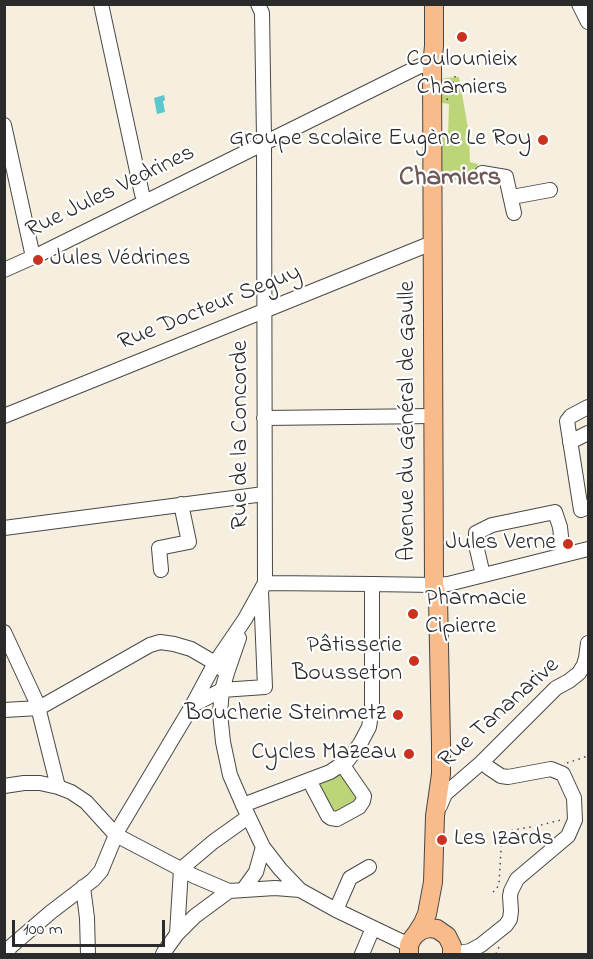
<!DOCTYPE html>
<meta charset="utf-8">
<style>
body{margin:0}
#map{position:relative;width:593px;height:959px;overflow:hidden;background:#f6efdf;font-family:"Indie Flower",sans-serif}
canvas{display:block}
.frame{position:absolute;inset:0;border:6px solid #2b2b2b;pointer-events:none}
.scale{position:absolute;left:12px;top:920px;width:153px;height:27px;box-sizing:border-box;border:3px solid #2b2b2b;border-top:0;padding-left:8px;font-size:18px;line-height:21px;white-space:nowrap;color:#2b2b2b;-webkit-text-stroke:4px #fff;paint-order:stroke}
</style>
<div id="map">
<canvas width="593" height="959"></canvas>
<div class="frame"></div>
<div class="scale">100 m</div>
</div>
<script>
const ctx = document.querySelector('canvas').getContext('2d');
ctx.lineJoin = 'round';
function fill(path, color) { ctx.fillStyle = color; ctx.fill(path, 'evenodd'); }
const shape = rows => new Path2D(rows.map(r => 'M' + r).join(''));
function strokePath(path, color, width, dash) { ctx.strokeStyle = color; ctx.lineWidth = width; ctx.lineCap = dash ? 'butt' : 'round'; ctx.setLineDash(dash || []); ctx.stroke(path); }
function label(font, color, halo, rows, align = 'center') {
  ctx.font = font + ' "Indie Flower",sans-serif'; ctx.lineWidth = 4.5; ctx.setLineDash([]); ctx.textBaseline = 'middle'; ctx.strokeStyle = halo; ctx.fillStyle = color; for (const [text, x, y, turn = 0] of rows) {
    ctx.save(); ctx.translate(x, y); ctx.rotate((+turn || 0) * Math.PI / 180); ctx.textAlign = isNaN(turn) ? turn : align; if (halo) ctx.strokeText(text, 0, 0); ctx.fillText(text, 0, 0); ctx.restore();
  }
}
const green = shape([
 [459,77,469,134,470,162,478,164,475,171,471,177,449,181,442,180,442,135,448,135,449,104,442,103,440,81,445,78],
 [343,772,359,800,335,815,316,786]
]);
const water = shape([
 [164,95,165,100,163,101,165,112,157,114,154,98]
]);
const path = shape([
 [447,100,455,78,455,73],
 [567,763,588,756],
 [493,892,496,890,499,884,502,832,537,826,561,820],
 [496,954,499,947]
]);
const minor = shape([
 [101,4,142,194,146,201],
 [579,4,588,22],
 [4,125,33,257],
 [482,173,506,177,514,213],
 [512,197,550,190],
 [4,270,40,254,420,66,432,66],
 [588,407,571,416,567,421,581,510,588,507],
 [4,416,427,245,433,245],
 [264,418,433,416],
 [570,442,588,433],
 [4,528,264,494],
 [161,570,159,548,189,542,181,504],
 [483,575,476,545,476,533,492,525,555,512,560,527,563,555],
 [265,583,372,584,434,585,448,584,588,549],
 [372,584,372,708,369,727,360,744,348,760,330,772,243,805,263,847,280,869,300,890,336,910,409,945],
 [4,632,37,703,58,787],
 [227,673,239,638],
 [193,705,222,690,265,687,261,591],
 [4,710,39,708,150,645,160,642,174,644,191,649,215,663,227,673,222,690,220,713,223,742,230,775,243,805],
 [309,780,328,816,331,818,337,819,359,807,363,801,364,796,342,764],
 [4,786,24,783,40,783,58,787,71,792,86,802,116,835,194,876,229,891],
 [440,806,445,794,482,762,556,688,569,681,579,673,584,665,586,658,588,643],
 [83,887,87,918,88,954],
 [243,890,256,872,263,847],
 [336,910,350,878,369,867],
 [177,934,181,869,213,842,248,817],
 [452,952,459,953,470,951,481,945,506,925,510,919,511,911,510,896,511,891,517,879,568,836,575,820,574,798,563,774,551,769,508,777,501,776,489,768,482,762],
 [8,954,9,948,51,912,93,880,101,871,118,830,192,706,215,663,245,619,265,583,264,138,262,13,258,4],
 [163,954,164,952,177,934,195,916,229,891,275,888,300,890],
 [362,954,373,928]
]);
const major = shape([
 [416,934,423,923,427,914,433,882,435,816,441,774,441,744,438,598,434,585,432,66,434,46,434,4],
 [409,954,409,945,412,939,416,934,422,930,429,928,437,929,447,936,452,946,452,954]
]);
const markers = [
 [462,37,6,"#c8321e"],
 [543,140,6,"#c8321e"],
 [38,260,6,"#c8321e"],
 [568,544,6,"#c8321e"],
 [413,614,6,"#c8321e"],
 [414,661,6,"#c8321e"],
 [398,715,6,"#c8321e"],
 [409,754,6,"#c8321e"],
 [442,840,6,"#c8321e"]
];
const poiNames = [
 ["Coulounieix",462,61,"center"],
 ["Chamiers",462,89,"center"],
 ["Groupe scolaire Eugène Le Roy",531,140],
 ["Jules Védrines",50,260,"left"],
 ["Jules Verne",556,544],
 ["Pharmacie",425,600,"left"],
 ["Cipierre",425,628,"left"],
 ["Pâtisserie",402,647],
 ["Bousseton",402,675],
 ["Boucherie Steinmetz",386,715],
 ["Cycles Mazeau",397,754],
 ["Les Izards",454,840,"left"]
];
const streetNames = [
 ["Rue Jules Vedrines",111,193,-26],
 ["Rue Docteur Seguy",210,309,-22],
 ["Avenue du Général de Gaulle",409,421,-90],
 ["Rue de la Concorde",242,435,-90],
 ["Rue Tananarive",500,714,-42]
];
const quarterNames = [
 ["Chamiers",450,180]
];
fill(green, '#bcd579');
fill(water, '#5ac7d0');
strokePath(minor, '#494846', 16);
strokePath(major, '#494846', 20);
strokePath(path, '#494846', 1.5, [1.5, 4.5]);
strokePath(minor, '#fff', 14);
strokePath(major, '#fabb8b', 18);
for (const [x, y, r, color] of markers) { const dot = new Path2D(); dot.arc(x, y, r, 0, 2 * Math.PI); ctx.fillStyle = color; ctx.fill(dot); strokePath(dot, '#fff', 2); }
label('24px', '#2b2b2b', '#fff', poiNames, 'right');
label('24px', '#2b2b2b', '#fff', streetNames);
label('bold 27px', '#6d5a56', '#fff', quarterNames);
</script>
